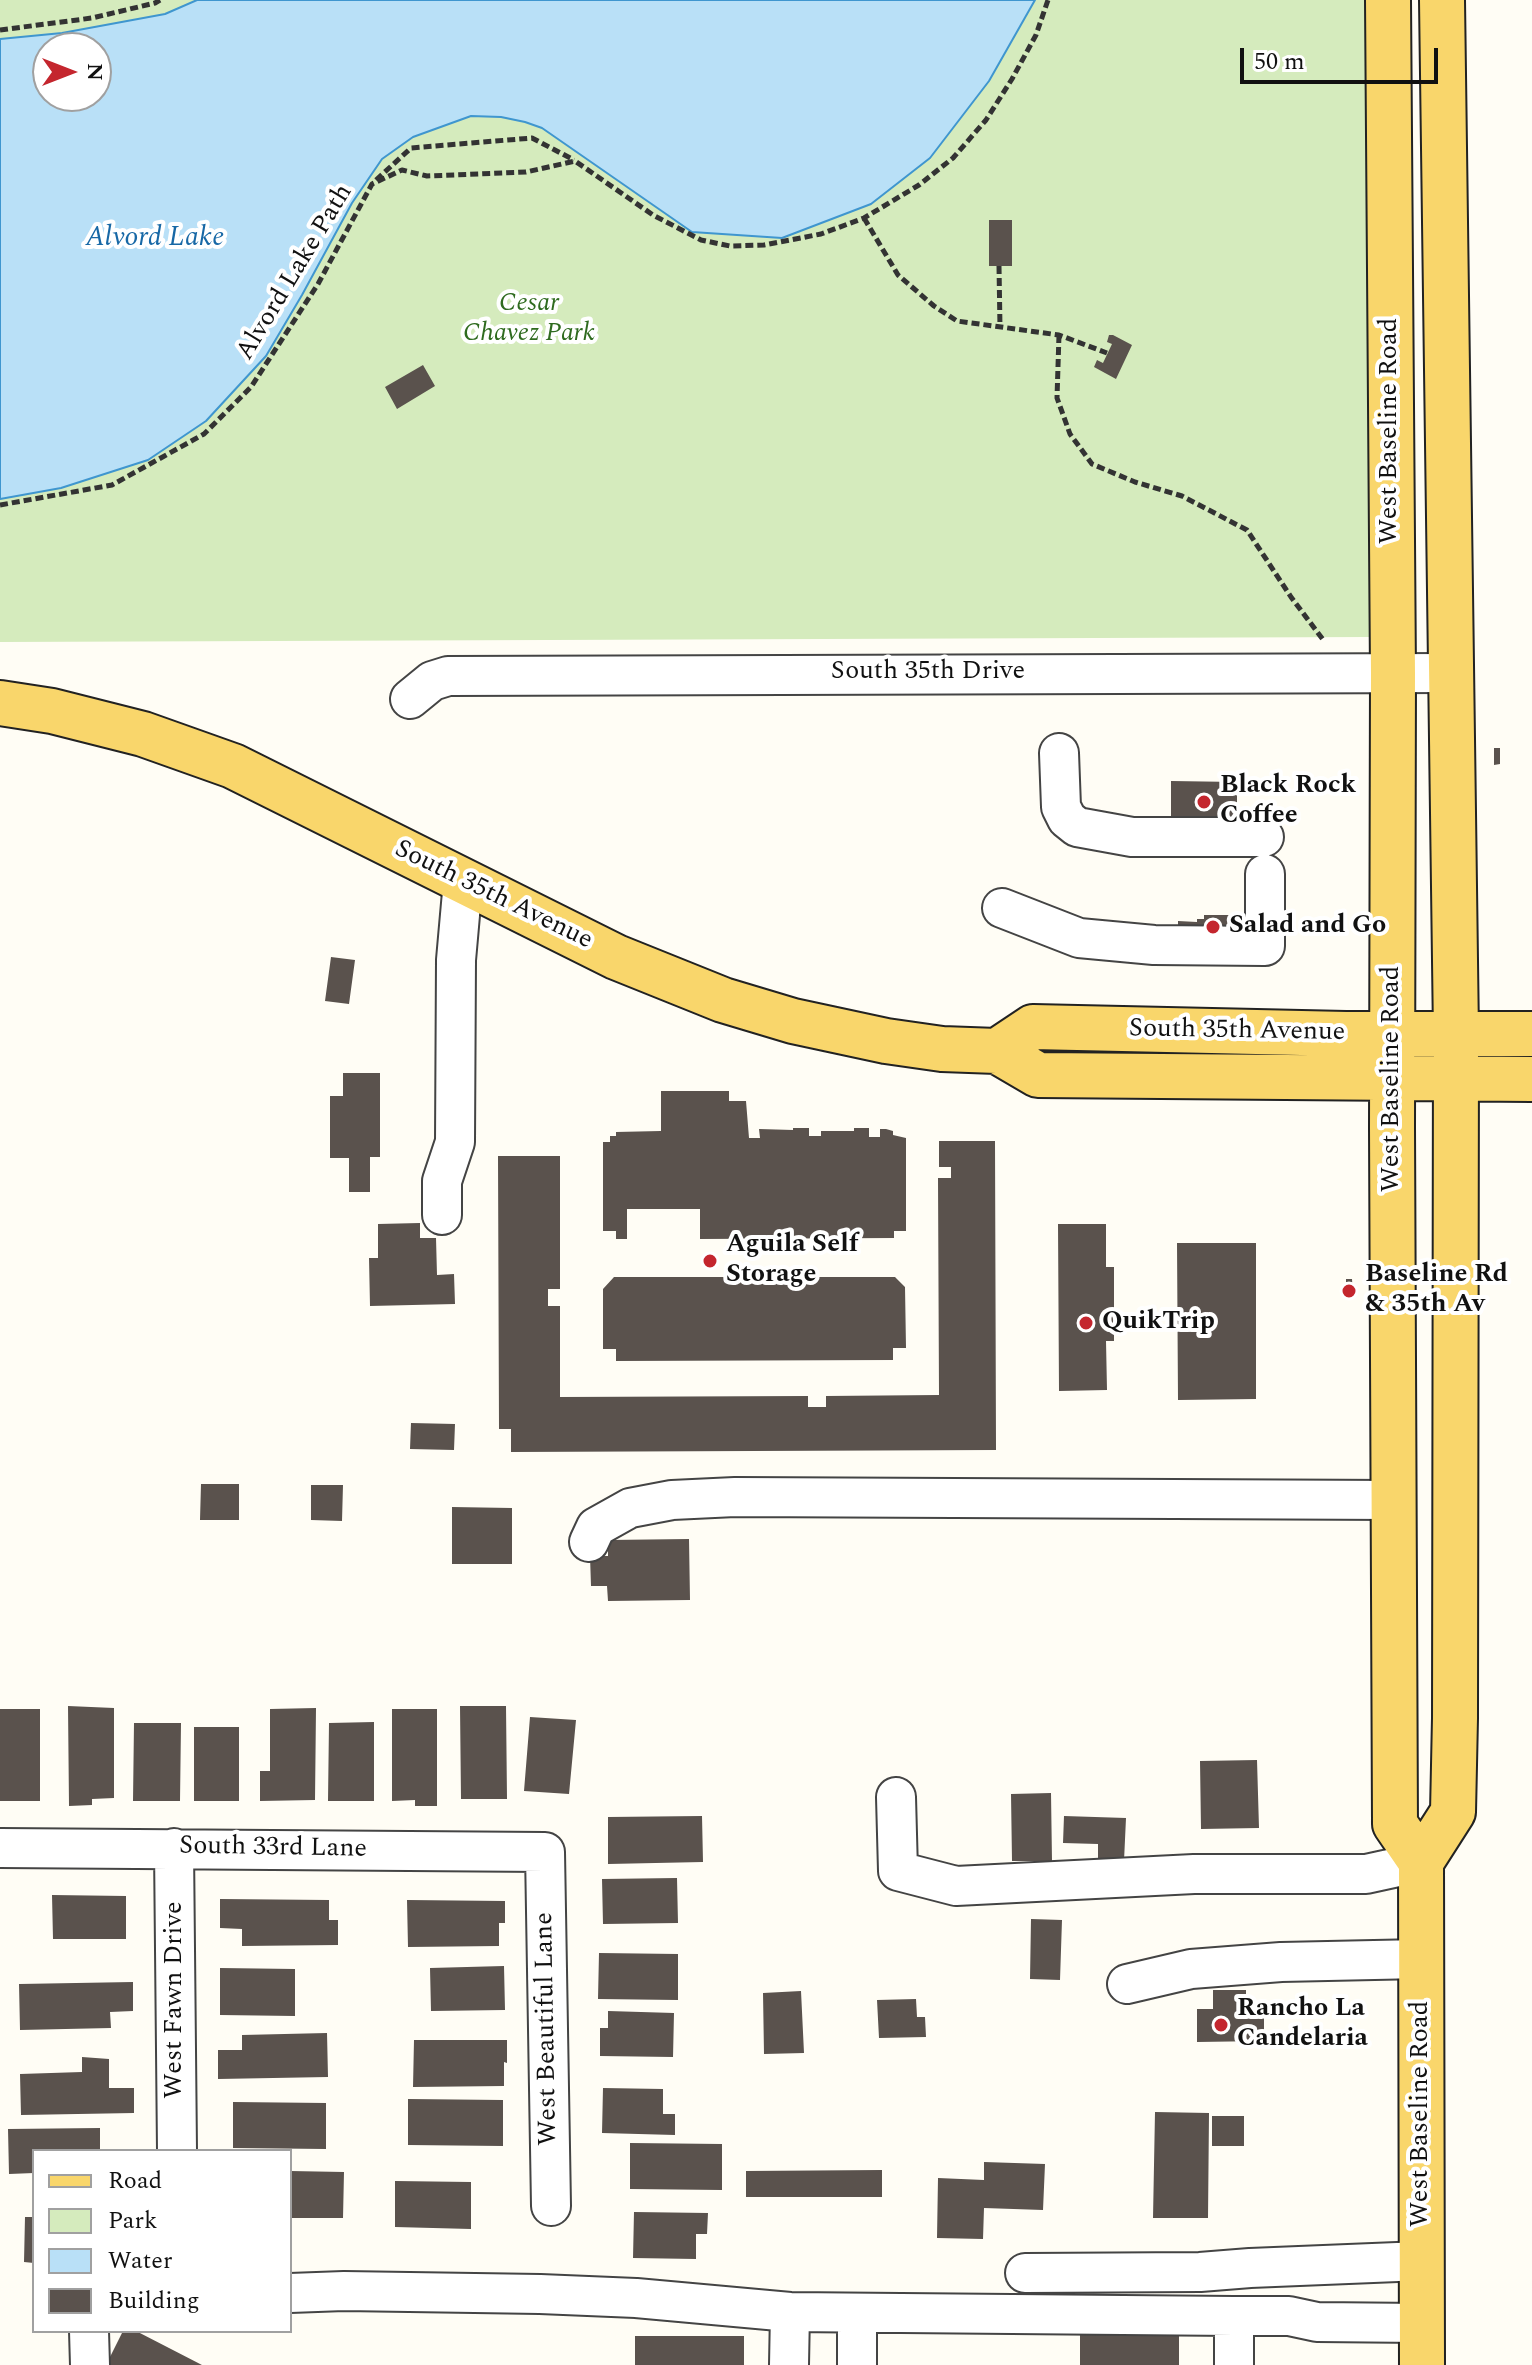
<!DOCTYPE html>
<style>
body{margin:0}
#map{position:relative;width:1532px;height:2365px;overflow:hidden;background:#fffdf5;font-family:Spectral,serif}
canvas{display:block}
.legend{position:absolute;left:32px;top:2149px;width:260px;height:184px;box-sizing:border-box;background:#fff;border:2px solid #a0a0a0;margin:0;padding:10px 14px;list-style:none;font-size:24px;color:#111}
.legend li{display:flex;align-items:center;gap:16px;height:40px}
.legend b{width:40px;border:2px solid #a0a0a0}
.north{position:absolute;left:32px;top:32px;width:80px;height:80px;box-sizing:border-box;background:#fff;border:2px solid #a0a0a0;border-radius:50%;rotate:90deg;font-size:22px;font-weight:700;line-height:32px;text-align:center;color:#111}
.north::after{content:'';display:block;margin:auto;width:28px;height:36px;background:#c4262e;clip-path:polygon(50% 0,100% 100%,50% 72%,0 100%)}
.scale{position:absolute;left:1240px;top:48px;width:198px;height:36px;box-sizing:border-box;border:4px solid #111;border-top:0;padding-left:10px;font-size:24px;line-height:28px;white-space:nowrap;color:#111;-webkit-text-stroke:6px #fff;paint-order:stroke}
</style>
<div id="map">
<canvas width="1532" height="2365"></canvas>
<ul class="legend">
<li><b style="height:10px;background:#f9d66b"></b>Road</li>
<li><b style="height:22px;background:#d5ebbd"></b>Park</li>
<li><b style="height:22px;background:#b9e0f7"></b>Water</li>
<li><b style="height:22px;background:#5a524d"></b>Building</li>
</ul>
<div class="north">N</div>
<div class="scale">50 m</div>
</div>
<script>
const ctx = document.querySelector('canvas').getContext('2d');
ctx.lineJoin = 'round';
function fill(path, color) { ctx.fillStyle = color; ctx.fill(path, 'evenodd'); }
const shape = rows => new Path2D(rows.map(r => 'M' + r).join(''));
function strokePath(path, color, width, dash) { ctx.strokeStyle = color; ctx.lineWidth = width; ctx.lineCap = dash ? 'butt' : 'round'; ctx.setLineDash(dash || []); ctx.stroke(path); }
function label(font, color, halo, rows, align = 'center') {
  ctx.font = font + ' Spectral,serif'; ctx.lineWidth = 8; ctx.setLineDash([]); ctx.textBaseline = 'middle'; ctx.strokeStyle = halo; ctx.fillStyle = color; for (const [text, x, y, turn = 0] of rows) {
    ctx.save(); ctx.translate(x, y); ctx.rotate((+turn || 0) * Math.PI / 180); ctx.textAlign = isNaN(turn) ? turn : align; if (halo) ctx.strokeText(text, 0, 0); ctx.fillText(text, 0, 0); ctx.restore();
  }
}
const green = shape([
 [0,0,1370,0,1371,637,0,642],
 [48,48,96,48,96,96,48,96]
]);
const water = shape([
 [197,0,1035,0,989,81,930,158,871,204,782,238,692,232,542,128,525,122,501,117,471,116,413,137,382,159,352,203,302,295,266,356,206,421,148,460,61,488,0,499,0,39,62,33,165,14,197,0],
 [48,48,96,48,96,96,48,96,48,48]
]);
const building = shape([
 [989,220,1012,220,1012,266,989,266],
 [1109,335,1113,335,1132,345,1116,379,1094,367,1097,360,1103,363,1112,344,1107,342],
 [423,365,435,386,397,409,385,387],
 [1494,748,1500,748,1500,764,1494,765],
 [1171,781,1237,782,1237,825,1171,823],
 [1204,915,1248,915,1247,932,1178,939,1178,921,1197,922,1197,919,1204,919],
 [331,957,355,960,349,1004,325,1001],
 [343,1073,380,1073,380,1157,370,1157,370,1192,349,1192,349,1158,330,1158,330,1096,343,1096],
 [661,1091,729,1091,729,1101,746,1101,749,1138,760,1138,759,1129,793,1130,793,1128,809,1128,809,1136,821,1136,821,1131,854,1131,854,1128,869,1128,869,1137,880,1137,880,1129,886,1129,893,1131,893,1135,906,1138,906,1231,894,1231,894,1238,700,1239,700,1209,627,1209,627,1239,616,1239,616,1231,603,1231,603,1142,610,1142,610,1136,616,1136,616,1132,661,1131],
 [939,1141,995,1141,996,1450,511,1452,511,1429,499,1429,498,1156,560,1156,560,1289,548,1289,548,1306,560,1306,560,1397,808,1396,808,1407,826,1407,826,1396,939,1395,938,1178,951,1178,951,1167,939,1167],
 [420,1223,420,1238,436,1238,437,1275,454,1274,455,1304,370,1306,369,1258,378,1258,378,1224],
 [1058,1224,1106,1224,1106,1267,1114,1267,1114,1341,1106,1341,1107,1390,1059,1391],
 [1177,1243,1256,1243,1256,1399,1178,1400],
 [614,1277,895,1277,905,1287,906,1348,893,1348,893,1360,616,1361,616,1349,603,1349,603,1289],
 [1346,1279,1352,1279,1353,1294,1346,1294],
 [411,1423,455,1424,454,1450,410,1449],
 [201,1484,239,1484,239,1520,200,1520],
 [311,1485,343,1485,342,1521,311,1520],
 [452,1507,512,1508,512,1564,452,1564],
 [689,1539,690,1600,608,1601,607,1586,591,1586,590,1556,608,1556,608,1540],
 [68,1706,114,1708,114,1798,92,1799,92,1805,69,1806],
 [460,1706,506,1706,507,1799,461,1799],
 [316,1708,315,1800,260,1801,260,1771,270,1771,270,1709],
 [0,1709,40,1709,40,1801,0,1801],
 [392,1709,437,1709,437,1806,415,1806,415,1800,392,1801],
 [530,1717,576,1720,569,1794,524,1791],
 [374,1722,374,1801,328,1801,329,1723],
 [134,1723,181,1723,180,1801,133,1801],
 [194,1727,239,1727,239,1801,194,1801],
 [1257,1760,1259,1828,1201,1829,1200,1761],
 [1051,1793,1052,1861,1012,1861,1011,1794],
 [702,1816,703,1862,608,1864,608,1817],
 [1064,1816,1126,1818,1124,1861,1098,1861,1098,1844,1063,1843],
 [677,1878,678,1923,603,1924,602,1879],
 [52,1895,126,1896,126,1939,53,1939],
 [220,1899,329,1900,329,1920,338,1920,338,1945,242,1946,242,1929,220,1928],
 [407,1900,505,1901,505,1923,499,1923,499,1946,408,1947],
 [1031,1919,1062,1920,1060,1980,1030,1979],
 [599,1953,678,1954,678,2000,598,1999],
 [504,1966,505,2010,431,2011,430,1968],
 [220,1968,295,1969,295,2016,220,2015],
 [133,1982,133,2011,110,2012,111,2028,20,2030,19,1984],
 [1213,1990,1246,1990,1246,2007,1264,2007,1264,2041,1197,2042,1197,2009,1213,2009],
 [801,1991,804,2053,764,2054,763,1993],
 [916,1999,917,2017,925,2017,926,2037,879,2038,877,2000],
 [608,2011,674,2013,673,2057,600,2056,600,2028,608,2028],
 [327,2033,328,2077,218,2079,218,2050,242,2050,242,2035],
 [414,2040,507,2040,507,2063,504,2062,504,2086,413,2087],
 [82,2057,109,2059,109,2088,134,2088,134,2113,21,2115,20,2074,82,2072],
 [603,2088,663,2089,663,2114,675,2114,675,2135,602,2133],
 [408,2099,503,2100,503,2146,408,2145],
 [233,2102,326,2103,326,2149,233,2148],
 [1155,2112,1209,2113,1208,2218,1153,2218],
 [1212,2116,1244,2116,1244,2146,1212,2146],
 [100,2128,100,2151,34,2151,34,2173,9,2174,8,2129],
 [630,2143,722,2144,722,2190,630,2189],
 [984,2162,1045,2164,1043,2210,984,2208,983,2239,937,2238,938,2178,984,2180],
 [882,2170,882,2197,746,2197,746,2171],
 [290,2171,344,2172,343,2218,290,2218],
 [395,2181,471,2182,471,2229,395,2227],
 [634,2212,708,2213,707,2234,696,2234,696,2259,633,2258],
 [25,2217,34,2217,34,2263,24,2262],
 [123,2331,136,2331,202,2365,106,2365],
 [1179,2333,1179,2365,1080,2365,1080,2334],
 [635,2336,744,2336,744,2365,635,2365]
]);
const path = shape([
 [0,30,92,18,155,3,160,0],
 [376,180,411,148,532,138,574,160],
 [864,218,898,275,934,306,957,321,1059,335,1107,353],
 [999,266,1000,328],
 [1059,335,1057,398,1070,434,1092,464,1135,482,1182,496,1247,530,1291,597,1324,641],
 [0,505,112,485,204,434,251,387,318,284,372,184,402,170,427,176,526,172,575,161,653,215,701,240,730,246,764,245,821,234,864,218,919,185,953,158,986,120,1012,79,1036,35,1048,0]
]);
const minor = shape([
 [410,699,432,681,448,676,1453,673],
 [1059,753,1061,807,1067,819,1077,827,1132,837,1264,837],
 [1002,908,1079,938,1154,945,1265,946,1265,874],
 [442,1215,442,1181,455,1142,456,960,463,881],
 [589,1542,596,1527,630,1508,672,1500,735,1497,1394,1500],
 [896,1797,898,1871,956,1886,1194,1874,1366,1874,1421,1862],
 [0,1848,545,1852,551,2206],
 [174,1848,177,2151],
 [1127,1984,1191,1969,1281,1962,1421,1959],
 [1025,2273,1200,2272,1250,2268,1422,2261],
 [290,2293,344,2291,540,2294,636,2298,790,2312,1234,2316],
 [857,2313,857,2365],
 [89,2331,90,2365],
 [789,2365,790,2312],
 [1234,2365,1234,2316,1289,2316,1317,2322,1422,2323]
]);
const major = shape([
 [1388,0,1393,673,1392,1127,1395,1824,1421,1862],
 [0,703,52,711,143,734,233,766,616,957,723,1000,793,1021,886,1041,942,1049,997,1051,1038,1075,1532,1079],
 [997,1051,1033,1027,1346,1034,1532,1034],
 [1422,2365,1421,1862,1453,1812,1455,1718,1456,1034,1442,0]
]);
const markers = [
 [1204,802,8,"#c4262e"],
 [1213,927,8,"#c4262e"],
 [710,1261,8,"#c4262e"],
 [1349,1291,8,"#c4262e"],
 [1086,1323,8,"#c4262e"],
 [1221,2025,8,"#c4262e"]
];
const streetNames = [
 ["Alvord Lake Path",296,273,-59],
 ["West Baseline Road",1391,431,-90],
 ["South 35th Drive",928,673],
 ["South 35th Avenue",493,896,26],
 ["South 35th Avenue",1237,1032,1],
 ["West Baseline Road",1393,1079,-90],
 ["South 33rd Lane",273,1849,1],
 ["West Fawn Drive",176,2000,-90],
 ["West Beautiful Lane",548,2029,-91],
 ["West Baseline Road",1422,2114,-90]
];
const parkNames = [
 ["Cesar",529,305],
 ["Chavez Park",529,335]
];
const poiNames = [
 ["Black Rock",1220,787],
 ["Coffee",1220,817],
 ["Salad and Go",1229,927],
 ["Aguila Self",726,1246],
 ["Storage",726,1276],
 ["Baseline Rd",1365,1276],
 ["& 35th Av",1365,1306],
 ["QuikTrip",1102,1323],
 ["Rancho La",1237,2010],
 ["Candelaria",1237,2040]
];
const waterNames = [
 ["Alvord Lake",155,240]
];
fill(green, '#d5ebbd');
fill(water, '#b9e0f7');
strokePath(water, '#3f96cf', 2);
fill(building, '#5a524d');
strokePath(minor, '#444', 42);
strokePath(major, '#222', 48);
strokePath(path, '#333', 5, [8, 4]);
strokePath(minor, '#fff', 38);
strokePath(major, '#f9d66b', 44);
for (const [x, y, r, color] of markers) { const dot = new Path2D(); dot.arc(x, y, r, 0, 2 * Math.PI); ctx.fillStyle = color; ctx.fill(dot); strokePath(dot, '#fff', 3); }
label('26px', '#111', '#fff', streetNames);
label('italic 26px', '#2f6b1f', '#fff', parkNames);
label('bold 26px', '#111', '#fff', poiNames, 'left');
label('italic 28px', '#1768a6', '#fff', waterNames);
</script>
